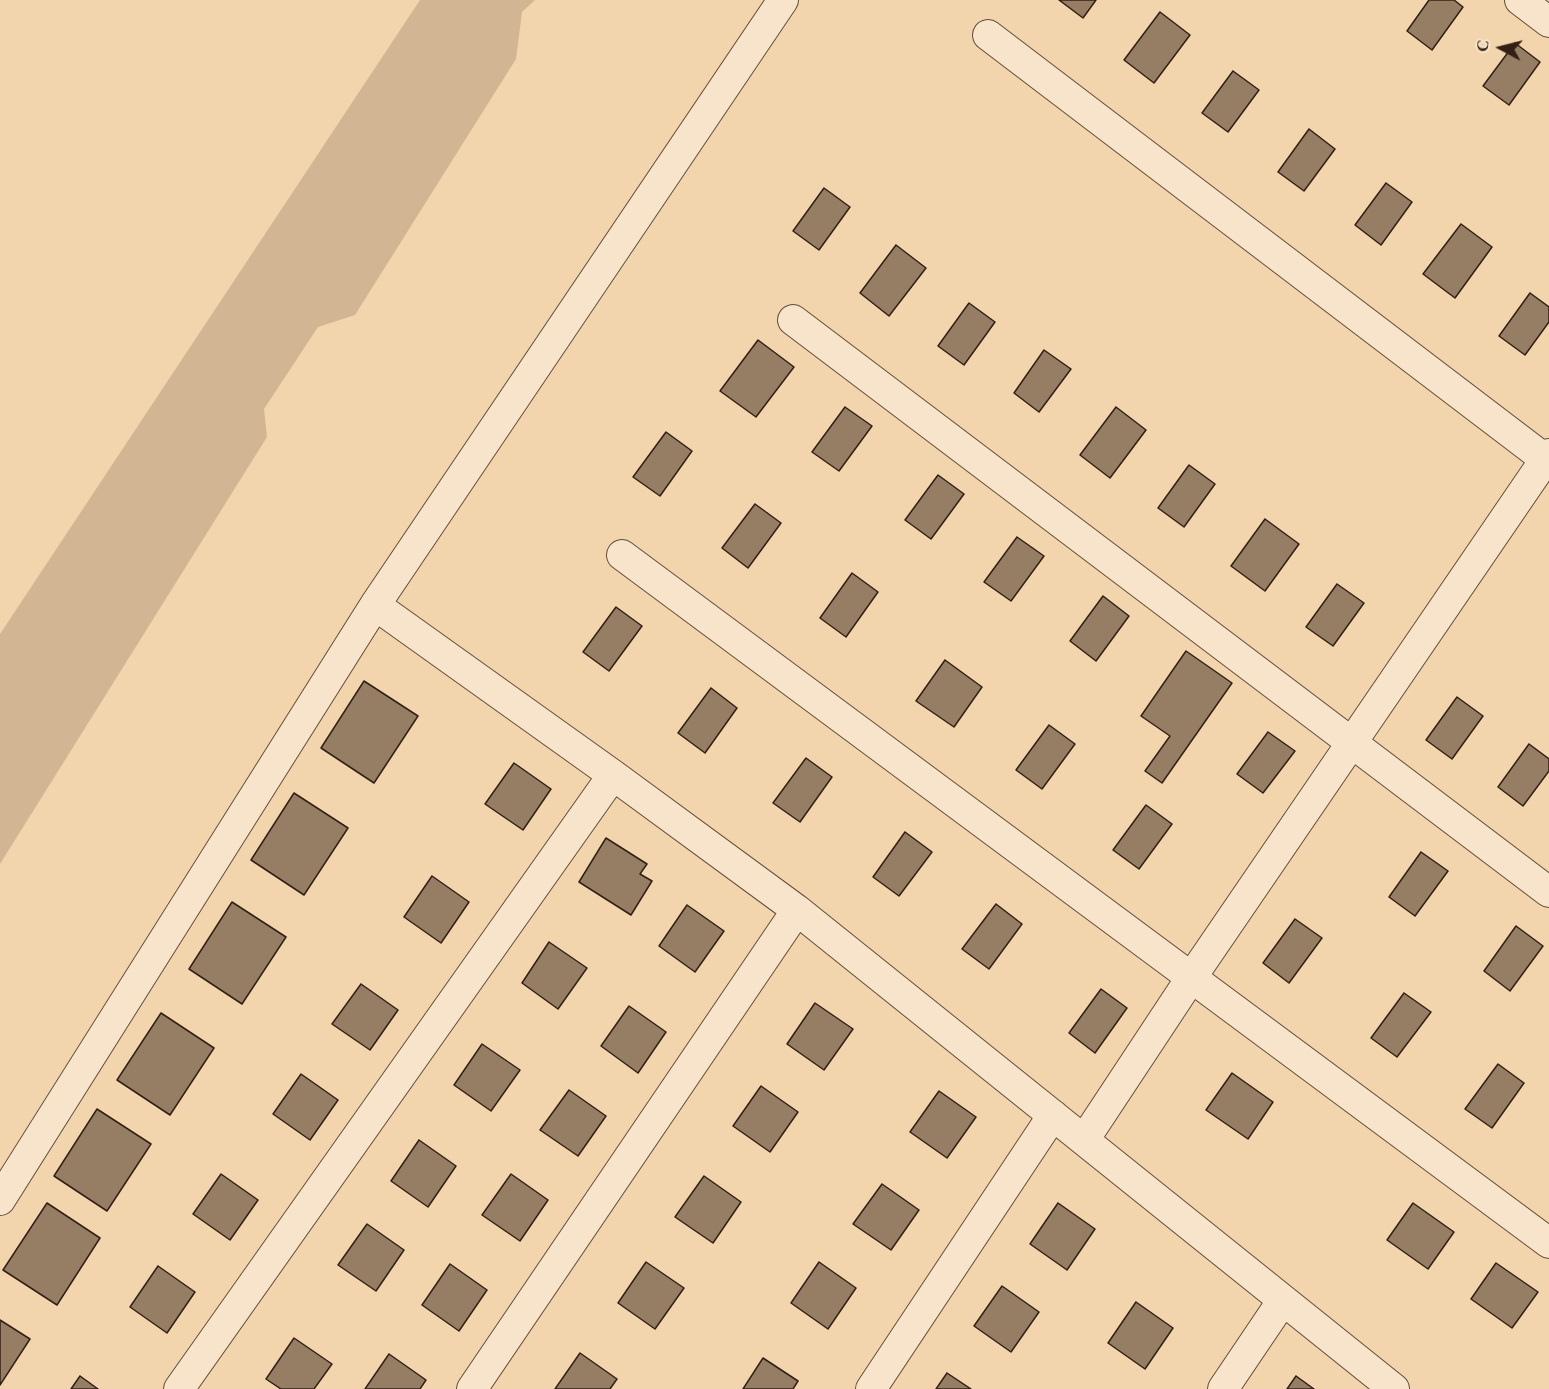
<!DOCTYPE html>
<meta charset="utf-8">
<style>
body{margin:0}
#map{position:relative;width:1549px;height:1389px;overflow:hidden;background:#f3d5ad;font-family:"EB Garamond",serif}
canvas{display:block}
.north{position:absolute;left:1471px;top:18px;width:60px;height:60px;-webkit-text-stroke:4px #f7e4ca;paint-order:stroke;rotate:277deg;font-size:16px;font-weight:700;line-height:24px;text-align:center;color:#322015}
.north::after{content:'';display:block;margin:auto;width:21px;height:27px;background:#322015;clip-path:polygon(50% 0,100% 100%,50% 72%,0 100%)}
</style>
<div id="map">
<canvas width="1549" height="1389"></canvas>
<div class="north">С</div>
</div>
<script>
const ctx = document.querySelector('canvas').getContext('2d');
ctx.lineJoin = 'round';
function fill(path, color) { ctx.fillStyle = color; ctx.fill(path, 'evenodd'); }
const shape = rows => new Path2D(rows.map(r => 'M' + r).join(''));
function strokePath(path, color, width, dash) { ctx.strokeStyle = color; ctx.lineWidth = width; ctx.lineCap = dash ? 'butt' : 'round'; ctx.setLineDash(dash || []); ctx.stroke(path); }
const green = shape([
 [420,0,535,0,522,12,516,59,355,315,318,327,264,409,267,437,0,864,0,634]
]);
const building = shape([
 [1059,0,1096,0,1083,18,1059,0],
 [1429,0,1454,0,1463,7,1432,50,1407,31,1429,0],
 [1160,12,1190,35,1154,83,1124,60,1160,12],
 [1515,43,1540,62,1509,105,1483,86,1515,43],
 [1233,71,1259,90,1228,132,1202,113,1233,71],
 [1309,129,1335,149,1304,191,1278,172,1309,129],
 [1386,183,1412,202,1381,245,1355,225,1386,183],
 [824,188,850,207,819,250,793,231,824,188],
 [1461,224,1492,247,1455,298,1423,274,1461,224],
 [896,245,926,268,889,316,860,293,896,245],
 [1530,293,1549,307,1549,322,1525,355,1499,336,1530,293],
 [969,303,995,322,964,365,938,346,969,303],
 [758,340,794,367,756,417,720,391,758,340],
 [1044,350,1071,369,1039,412,1014,393,1044,350],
 [845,407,872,426,839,471,812,452,845,407],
 [1116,407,1146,430,1110,478,1080,455,1116,407],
 [666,432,692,451,660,496,633,477,666,432],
 [1189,465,1215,484,1184,527,1158,508,1189,465],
 [938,475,964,494,931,539,905,520,938,475],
 [755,504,781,523,748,568,722,548,755,504],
 [1265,519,1299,544,1265,591,1231,566,1265,519],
 [1017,537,1044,556,1011,601,984,582,1017,537],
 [852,573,878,592,846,637,820,618,852,573],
 [1337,584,1364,603,1333,646,1306,627,1337,584],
 [1103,596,1129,616,1096,661,1070,641,1103,596],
 [616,607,642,626,609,671,583,652,616,607],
 [1186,651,1232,683,1162,783,1145,771,1170,736,1141,716,1186,651],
 [945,660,982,687,954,727,916,701,945,660],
 [364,681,418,716,374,783,321,748,364,681],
 [711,688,737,708,705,753,678,733,711,688],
 [1457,697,1483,716,1452,759,1426,740,1457,697],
 [1049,725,1075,744,1042,789,1016,770,1049,725],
 [1268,732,1295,751,1263,793,1237,774,1268,732],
 [1529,744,1549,759,1549,771,1523,806,1498,787,1529,744],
 [806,758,832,777,800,822,773,803,806,758],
 [514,763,551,789,523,830,485,804,514,763],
 [294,793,348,828,304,895,251,860,294,793],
 [1146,805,1172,824,1139,869,1113,850,1146,805],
 [905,832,932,852,899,896,873,877,905,832],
 [606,838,647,864,640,874,652,881,631,915,579,882,606,838],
 [1421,852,1448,871,1415,916,1389,897,1421,852],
 [432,876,469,902,441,943,404,917,432,876],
 [232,902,286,937,242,1004,189,969,232,902],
 [996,904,1022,924,989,969,962,949,996,904],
 [687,905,724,931,695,972,659,946,687,905],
 [1295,919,1322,938,1289,983,1263,963,1295,919],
 [1516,926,1543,946,1510,991,1484,971,1516,926],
 [549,942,587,968,558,1009,522,983,549,942],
 [361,984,398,1010,370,1050,332,1024,361,984],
 [1101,989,1127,1008,1095,1053,1069,1033,1101,989],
 [1404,993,1431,1012,1397,1057,1371,1038,1404,993],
 [815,1003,853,1029,824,1070,787,1044,815,1003],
 [629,1006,666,1032,638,1073,601,1046,629,1006],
 [161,1013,214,1048,170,1115,117,1080,161,1013],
 [482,1044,520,1070,491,1111,454,1085,482,1044],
 [1498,1064,1524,1083,1492,1128,1465,1109,1498,1064],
 [1232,1073,1273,1102,1248,1139,1206,1110,1232,1073],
 [301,1074,338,1100,310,1140,273,1114,301,1074],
 [761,1086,798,1112,770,1152,733,1126,761,1086],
 [569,1090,606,1116,578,1156,540,1130,569,1090],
 [939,1091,976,1117,947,1158,910,1132,939,1091],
 [97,1109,151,1144,107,1211,54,1176,97,1109],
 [419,1140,456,1166,428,1207,391,1181,419,1140],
 [221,1174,258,1200,230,1240,193,1214,221,1174],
 [511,1174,548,1200,520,1241,482,1215,511,1174],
 [704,1176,741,1202,713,1243,675,1217,704,1176],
 [882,1184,919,1210,891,1250,853,1224,882,1184],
 [47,1203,100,1238,57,1305,3,1270,47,1203],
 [1058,1203,1095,1229,1067,1270,1030,1244,1058,1203],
 [1413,1203,1454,1232,1428,1269,1387,1240,1413,1203],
 [367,1224,404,1250,376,1291,338,1265,367,1224],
 [646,1262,684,1288,655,1329,618,1303,646,1262],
 [819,1262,856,1288,828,1329,791,1303,819,1262],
 [1496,1263,1538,1292,1512,1328,1471,1299,1496,1263],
 [450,1264,487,1290,459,1331,422,1305,450,1264],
 [158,1266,195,1292,167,1333,130,1307,158,1266],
 [1002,1286,1039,1312,1011,1352,974,1326,1002,1286],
 [1136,1302,1173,1328,1145,1369,1108,1343,1136,1302],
 [0,1320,30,1339,0,1385,0,1320],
 [294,1338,332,1364,314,1389,281,1389,266,1379,294,1338],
 [580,1353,617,1379,610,1389,555,1389,580,1353],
 [389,1354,426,1380,420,1389,365,1389,389,1354],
 [763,1358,798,1381,793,1389,743,1389,763,1358],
 [947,1373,971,1389,936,1389,947,1373],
 [80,1376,98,1389,71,1389,80,1376],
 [1296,1376,1314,1389,1287,1389,1296,1376]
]);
const street = shape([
 [783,0,375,605,613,775,797,910,1394,1389],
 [1520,0,1549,22],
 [988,35,1549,462],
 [793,320,1549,892],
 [622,555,1549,1243],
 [1084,1140,1191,978,1549,454],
 [0,1200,375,605],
 [179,1389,613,775],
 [472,1389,797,910],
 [871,1389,1053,1115],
 [1223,1389,1283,1300]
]);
fill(green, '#d2b693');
fill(building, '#967e64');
strokePath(building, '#322015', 1.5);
strokePath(street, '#624d3b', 32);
strokePath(street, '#f7e4ca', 30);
</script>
